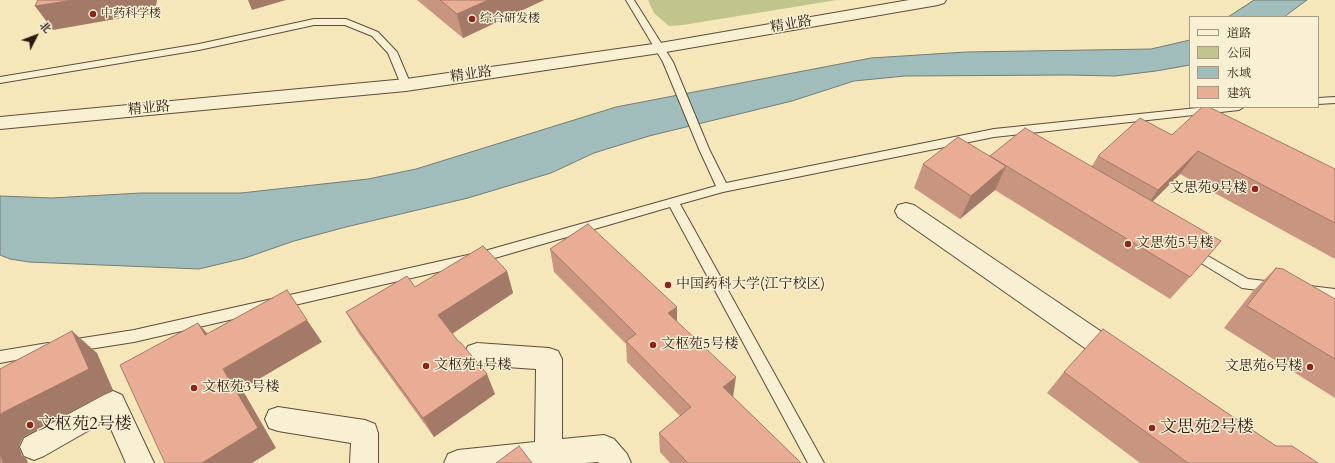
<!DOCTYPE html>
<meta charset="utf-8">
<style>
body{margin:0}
#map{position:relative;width:1335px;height:463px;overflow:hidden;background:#f6e7bb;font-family:Cardo,"Noto Serif SC",serif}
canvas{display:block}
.legend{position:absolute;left:1189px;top:16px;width:130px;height:92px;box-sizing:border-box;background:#f9efd3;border:1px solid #a69a85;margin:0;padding:5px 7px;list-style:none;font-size:12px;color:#2a1a0f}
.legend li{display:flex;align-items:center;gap:8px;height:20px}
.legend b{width:20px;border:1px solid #a69a85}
.north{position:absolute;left:16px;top:16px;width:40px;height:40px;-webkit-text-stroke:3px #f9efd3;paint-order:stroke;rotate:48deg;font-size:11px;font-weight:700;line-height:16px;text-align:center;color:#2a1a0f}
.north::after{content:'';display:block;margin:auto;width:14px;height:18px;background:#2a1a0f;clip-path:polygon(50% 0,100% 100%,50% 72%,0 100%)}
</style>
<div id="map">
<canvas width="1335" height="463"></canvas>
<ul class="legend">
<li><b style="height:5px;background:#f9efd3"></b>道路</li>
<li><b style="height:11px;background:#c0c48d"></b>公园</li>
<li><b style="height:11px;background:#a1bdbb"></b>水域</li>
<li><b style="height:11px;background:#e9ad95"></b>建筑</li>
</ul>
<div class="north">北</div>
</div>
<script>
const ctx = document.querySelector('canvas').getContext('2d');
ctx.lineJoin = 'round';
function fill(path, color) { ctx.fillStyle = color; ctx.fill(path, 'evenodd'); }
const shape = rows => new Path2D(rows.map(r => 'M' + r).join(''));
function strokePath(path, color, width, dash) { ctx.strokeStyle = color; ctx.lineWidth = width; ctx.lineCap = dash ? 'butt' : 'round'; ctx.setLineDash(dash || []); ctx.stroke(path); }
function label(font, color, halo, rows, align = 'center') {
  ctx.font = font + ' Cardo,"Noto Serif SC",serif'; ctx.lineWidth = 3; ctx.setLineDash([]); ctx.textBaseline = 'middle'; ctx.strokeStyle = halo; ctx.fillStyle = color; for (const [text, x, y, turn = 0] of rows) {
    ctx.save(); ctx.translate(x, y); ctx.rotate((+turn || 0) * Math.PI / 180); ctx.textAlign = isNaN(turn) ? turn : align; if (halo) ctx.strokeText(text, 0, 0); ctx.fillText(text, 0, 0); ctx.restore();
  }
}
const green = shape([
 [648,0,837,0,683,25,669,26,654,13]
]);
const water = shape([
 [1254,0,1307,0,1284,17,1228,17,1254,0],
 [1190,40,1190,65,1156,71,1115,76,1068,75,905,76,854,81,792,101,649,136,594,153,551,173,468,198,346,227,294,241,245,258,199,269,29,262,10,259,0,255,0,196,51,198,141,193,241,193,368,179,416,169,616,107,871,58,966,52,1151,49,1190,40]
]);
const lane = shape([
 [626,0,634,0,673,62,709,149,726,183,994,129,1207,107,1244,107,1239,110,994,137,723,192,680,204,824,463,808,463,670,207,481,262,134,342,70,352,65,350,63,346,65,342,70,340,134,330,481,252,716,186,699,149,663,62,626,0],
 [314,19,346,19,378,32,397,52,411,85,410,87,402,87,388,53,372,36,345,25,314,25,199,50,0,83,0,77,199,44,314,19],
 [1335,97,1335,103,1318,104,1318,98,1335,97],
 [1192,247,1248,279,1274,282,1279,283,1280,287,1279,291,1274,292,1242,288,1188,255,1186,252,1188,249,1192,247],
 [1310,286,1335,289,1335,299,1305,295,1304,291,1305,287,1310,286],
 [48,343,53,345,55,349,53,353,0,363,0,351,48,343]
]);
const street = shape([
 [909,0,946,0,944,3,938,5,660,53,406,91,0,129,0,117,406,79,660,43,909,0],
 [906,203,914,205,1127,349,1131,357,1127,365,1118,368,1109,365,898,217,895,211,898,205,906,203],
 [477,343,549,348,558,351,562,359,562,439,604,435,614,439,627,454,631,463,599,463,598,462,585,463,444,463,448,454,458,450,535,442,536,369,477,365,468,362,464,354,468,346,477,343],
 [113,391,122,395,154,463,126,463,107,420,44,456,34,460,24,456,20,447,24,438,104,395,113,391],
 [278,407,365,420,375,424,378,433,378,463,350,463,351,443,278,431,269,428,265,419,269,410,278,407]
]);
const wall = shape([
 [417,0,544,0,463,38],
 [1172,135,1335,169,1335,259,1180,174,1152,202,1190,277,1170,299,995,190,960,219,914,188,923,164,990,156,1092,166,1098,156],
 [550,249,677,321,733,397,801,463,670,463,660,452,659,433,680,416,627,362,626,344,554,272],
 [1276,268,1335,299,1335,398,1224,328,1253,291],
 [507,271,513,293,452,334,495,394,434,437,359,334,346,312,415,287],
 [1064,372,1276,446,1318,463,1140,463,1047,393]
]);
const shadedWall = shape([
 [73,0,157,0,156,6,128,10,127,17,53,30,35,6],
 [248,0,286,0,252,10],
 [488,0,544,0,463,38,457,14],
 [1198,151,1180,174,1141,213,1158,190],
 [1006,166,995,190,960,219,971,196],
 [507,271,513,293,447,337,438,315],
 [677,307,677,329,668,313],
 [307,320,322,342,242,389,276,448,252,463,202,463,223,369],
 [198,323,217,344,205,335],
 [72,331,97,353,113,390,23,437,19,446,22,456,26,458,28,463,3,463,0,453,0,414],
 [487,374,495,394,434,437,423,418],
 [736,377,733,397,723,387]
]);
const building = shape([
 [38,0,73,0,35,6,38,0],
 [440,0,488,0,457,14,440,0],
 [1202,107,1209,107,1335,169,1335,223,1198,151,1158,190,1098,156,1140,118,1172,135,1202,107],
 [1025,128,1221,241,1190,277,990,156,1025,128],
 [958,137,1006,166,971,196,923,164,958,137],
 [588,224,677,307,668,313,736,377,723,387,801,463,688,463,659,433,691,407,626,341,636,334,550,249,588,224],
 [483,246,507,271,438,315,458,341,461,343,487,374,423,418,346,312,407,276,415,287,483,246],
 [1276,268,1283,269,1335,299,1335,359,1247,306,1276,268],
 [287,290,307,320,223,369,258,428,202,463,165,463,120,365,198,323,205,335,287,290],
 [1103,329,1276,446,1292,446,1318,463,1188,463,1064,372,1103,329],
 [72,331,89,369,0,414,0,369,72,331],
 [519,446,532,463,496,463,519,446],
 [0,453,3,463,0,463,0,453]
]);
const markers = [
 [93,14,4,"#8f2418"],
 [472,19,4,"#8f2418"],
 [1255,189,4,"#8f2418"],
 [1128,244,4,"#8f2418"],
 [668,285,4,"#8f2418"],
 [653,345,4,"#8f2418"],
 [426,366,4,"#8f2418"],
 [1310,367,4,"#8f2418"],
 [194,388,4,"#8f2418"],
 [30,425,4,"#8f2418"],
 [1152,428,4,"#8f2418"]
];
const farPoinames = [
 ["中药科学楼",101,14],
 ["综合研发楼",480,19]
];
const streetNames = [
 ["精业路",791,25,-10],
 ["精业路",471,75,-8],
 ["精业路",149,109,-5]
];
const poiNames = [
 ["文思苑9号楼",1247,189,"right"],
 ["文思苑5号楼",1136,244],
 ["中国药科大学(江宁校区)",676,285],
 ["文枢苑5号楼",661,345],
 ["文枢苑4号楼",434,366],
 ["文思苑6号楼",1302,367,"right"],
 ["文枢苑3号楼",202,388]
];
const nearPoinames = [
 ["文枢苑2号楼",38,425],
 ["文思苑2号楼",1160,428]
];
fill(green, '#c0c48d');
fill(water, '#a1bdbb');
strokePath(water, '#717c76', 1);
strokePath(lane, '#5d4d3a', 2);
strokePath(street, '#5d4d3a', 2);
fill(lane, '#f9efd3');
fill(street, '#f9efd3');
fill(wall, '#c89580');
fill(shadedWall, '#a37968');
fill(building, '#e9ad95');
strokePath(building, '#a37968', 1);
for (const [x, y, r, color] of markers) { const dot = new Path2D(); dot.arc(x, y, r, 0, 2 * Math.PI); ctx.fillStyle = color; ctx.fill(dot); strokePath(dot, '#f9efd3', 1.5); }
label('12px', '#2a1a0f', '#f9efd3', farPoinames, 'left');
label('14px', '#2a1a0f', '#f9efd3', streetNames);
label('14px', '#2a1a0f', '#f9efd3', poiNames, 'left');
label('17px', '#2a1a0f', '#f9efd3', nearPoinames, 'left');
</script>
